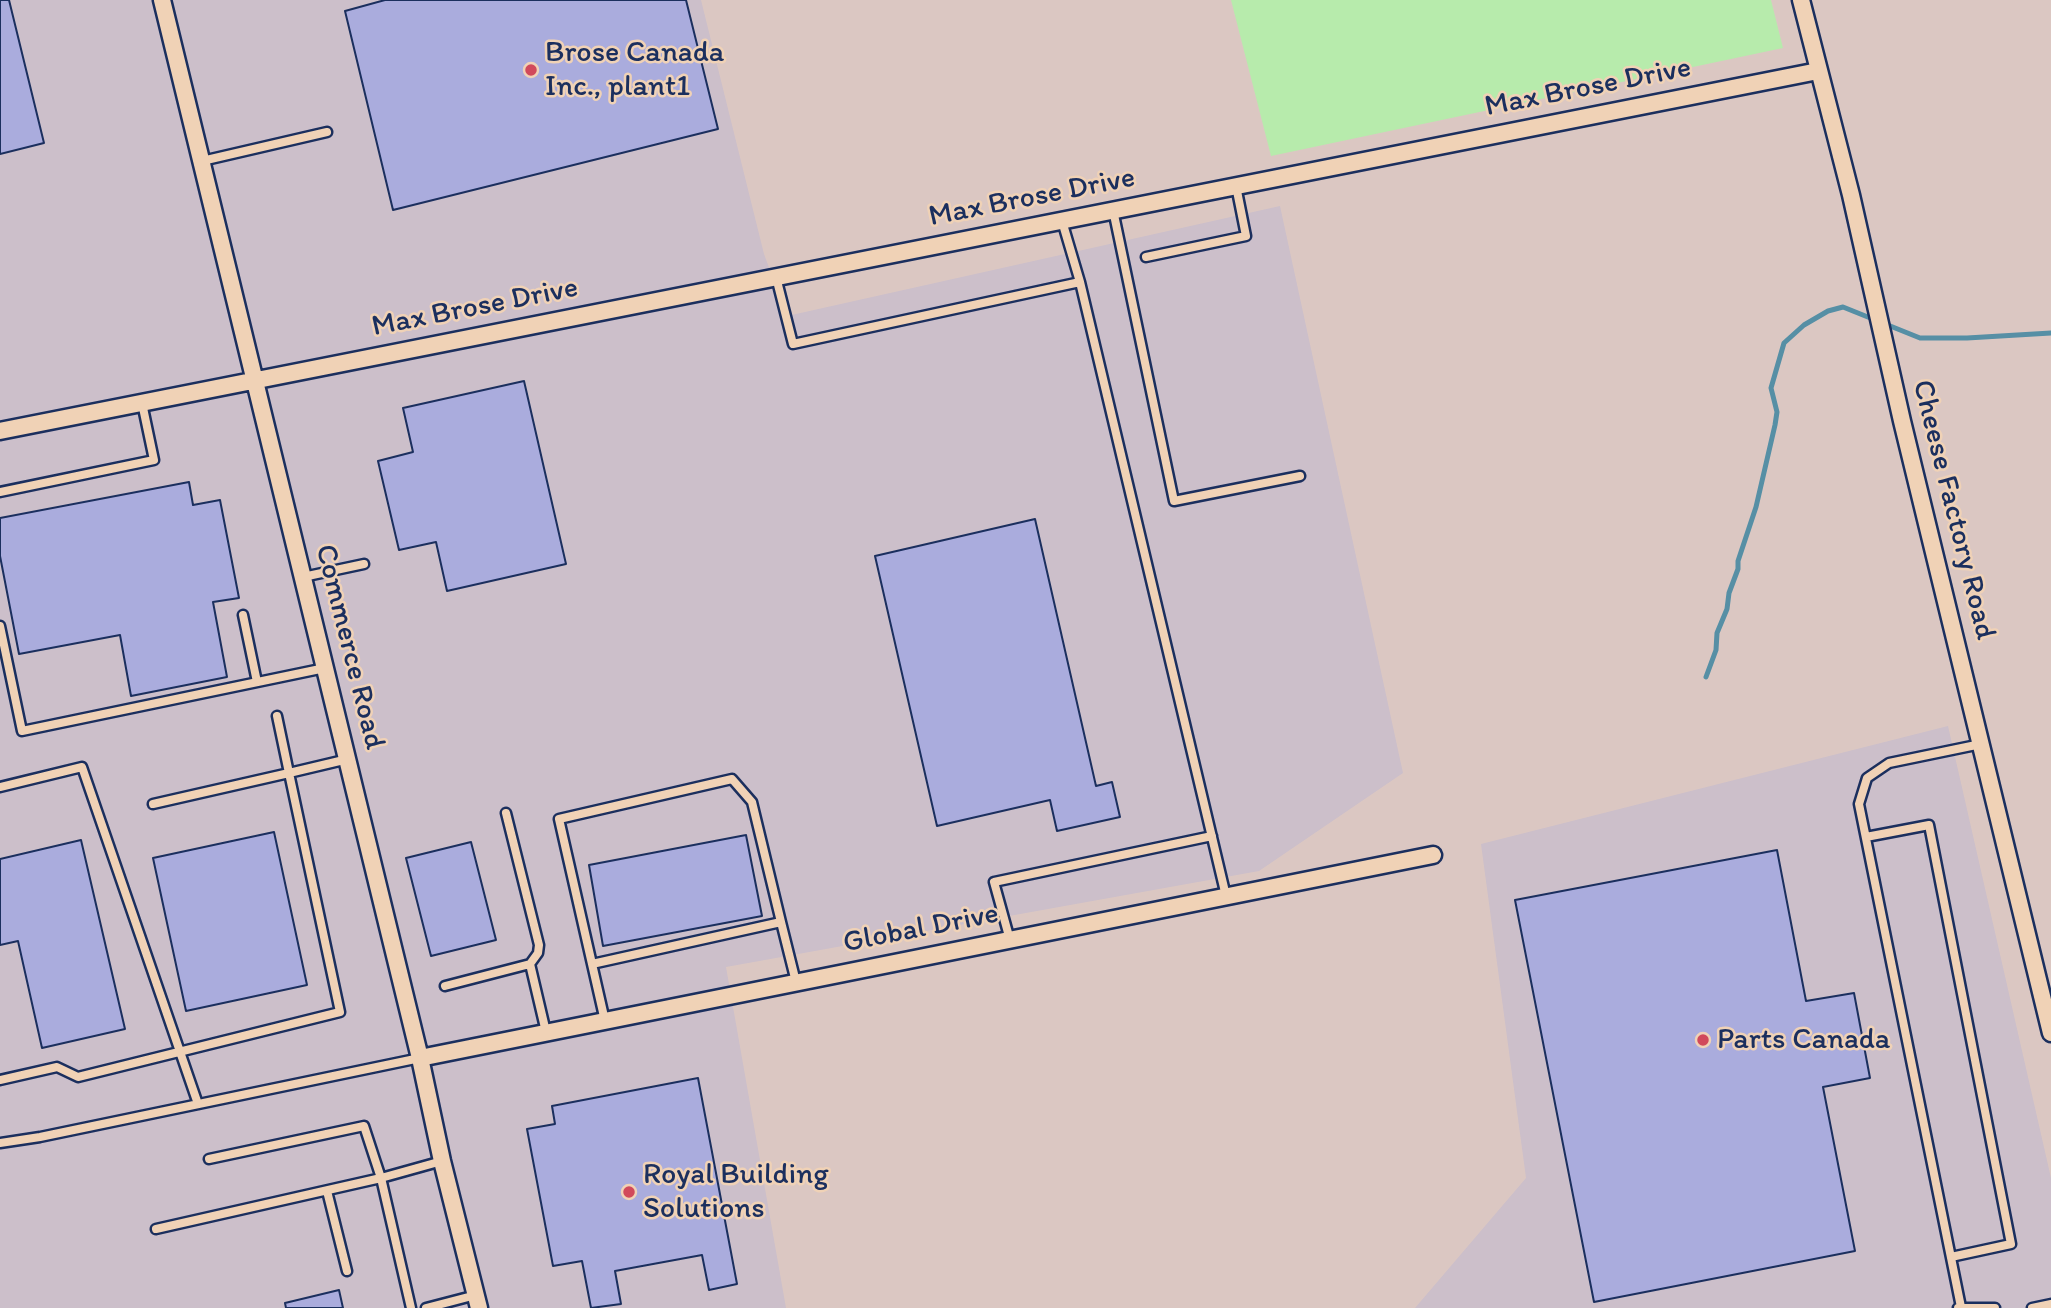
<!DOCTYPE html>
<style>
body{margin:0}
canvas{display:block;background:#dbc7c2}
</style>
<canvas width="2051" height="1308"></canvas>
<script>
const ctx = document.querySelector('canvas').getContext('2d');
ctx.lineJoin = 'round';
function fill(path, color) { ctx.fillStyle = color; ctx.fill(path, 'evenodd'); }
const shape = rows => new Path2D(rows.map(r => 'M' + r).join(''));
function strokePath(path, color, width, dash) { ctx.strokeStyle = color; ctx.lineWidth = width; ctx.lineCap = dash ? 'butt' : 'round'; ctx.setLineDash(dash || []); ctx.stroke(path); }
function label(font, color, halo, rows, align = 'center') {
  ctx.font = font + ' Itim,sans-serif'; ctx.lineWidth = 5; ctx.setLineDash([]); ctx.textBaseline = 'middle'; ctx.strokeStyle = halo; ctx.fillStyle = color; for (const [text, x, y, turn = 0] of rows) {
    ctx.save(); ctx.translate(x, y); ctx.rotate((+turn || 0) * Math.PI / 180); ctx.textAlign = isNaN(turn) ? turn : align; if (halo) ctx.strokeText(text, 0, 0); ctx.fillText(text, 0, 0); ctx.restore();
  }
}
const built = shape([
 [0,0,701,0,764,254,787,316,1280,206,1403,773,1259,871,726,967,786,1308,0,1308],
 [1948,726,2051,1178,2051,1308,1415,1308,1526,1178,1481,844]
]);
const green = shape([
 [1231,0,1771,0,1783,48,1271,156]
]);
const stream = shape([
 [1706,677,1716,650,1717,633,1727,609,1729,593,1738,569,1738,561,1756,507,1775,425,1777,412,1771,388,1784,343,1804,325,1828,311,1843,307,1920,338,1967,338,2051,333]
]);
const building = shape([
 [0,0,9,0,44,143,0,154,0,0],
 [385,0,686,0,718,129,393,210,345,11,385,0],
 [524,381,566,564,447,591,436,542,399,550,378,461,413,452,403,408,524,381],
 [189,482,193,505,220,500,239,598,213,602,227,677,131,696,120,635,19,654,0,556,0,518,189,482],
 [1035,519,1096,786,1112,782,1120,817,1057,831,1050,800,937,826,875,556,1035,519],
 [274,832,307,985,186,1011,153,858,274,832],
 [746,835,762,916,603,946,589,865,746,835],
 [81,840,125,1029,42,1048,18,941,0,945,0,859,81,840],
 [471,842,496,940,431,956,406,858,471,842],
 [1777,850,1806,1001,1854,993,1870,1078,1823,1087,1855,1251,1594,1302,1515,900,1777,850],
 [698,1078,737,1284,709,1290,702,1255,615,1271,621,1304,591,1308,582,1261,553,1266,527,1129,555,1124,552,1106,698,1078],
 [339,1290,343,1308,286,1308,285,1303,339,1290]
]);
const lane = shape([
 [202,161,327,132],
 [1113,210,1174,501,1300,476],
 [1062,221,1080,282],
 [1146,257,1246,236,1236,186],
 [776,277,793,344,1080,282,1226,896],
 [0,492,154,460,142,403],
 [303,577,364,564],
 [243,615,257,682],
 [0,626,22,731,325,668],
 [277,716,289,773,348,759],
 [0,787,82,767,198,1104],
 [506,813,539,945,538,953,530,964],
 [1866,837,1929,825,2011,1244,1951,1257],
 [1010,940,994,882,1212,836],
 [592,964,559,819,732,779,752,802,781,922],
 [445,986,530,964,546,1032],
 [605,1021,592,964,781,922,796,982],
 [0,1080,57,1067,78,1077,340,1012,289,773,153,804],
 [0,1143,40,1137,420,1058],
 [327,1191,347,1271],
 [156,1229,381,1178,364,1126,209,1159],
 [1961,1307,1859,804,1867,778,1889,763,1981,744],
 [411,1308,381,1178,442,1161],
 [426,1308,476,1295],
 [1958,1308,1995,1308],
 [2032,1308,2051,1304]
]);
const street = shape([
 [162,0,420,1058,442,1161,479,1308],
 [1801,0,1851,195,1902,421,2051,1033],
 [0,431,1818,71],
 [420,1058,1433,855]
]);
const markers = [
 [531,70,7,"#d1495b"],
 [1703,1040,7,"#d1495b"],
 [629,1192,7,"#d1495b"]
];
const poiNames = [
 ["Brose Canada",545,53],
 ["Inc., plant1",545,87],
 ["Parts Canada",1717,1040],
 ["Royal Building",643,1175],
 ["Solutions",643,1209]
];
const streetNames = [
 ["Max Brose Drive",1588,88,-11],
 ["Max Brose Drive",1032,198,-11],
 ["Max Brose Drive",475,308,-11],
 ["Cheese Factory Road",1953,510,76],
 ["Commerce Road",349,647,76],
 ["Global Drive",921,929,-11]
];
fill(built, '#ccbfca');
fill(green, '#b7ebac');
strokePath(stream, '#568fa5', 5);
fill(building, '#aaacdd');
strokePath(building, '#1b2f5e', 2);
strokePath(lane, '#1b2f5e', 13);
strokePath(street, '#1b2f5e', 21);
strokePath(lane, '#f0d2b6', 8);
strokePath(street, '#f0d2b6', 16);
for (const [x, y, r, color] of markers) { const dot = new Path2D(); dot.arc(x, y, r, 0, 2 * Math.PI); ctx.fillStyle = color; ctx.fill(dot); strokePath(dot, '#f0d2b6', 2.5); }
label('30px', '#1b2f5e', '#f0d2b6', poiNames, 'left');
label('30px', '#1b2f5e', '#f0d2b6', streetNames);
</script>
